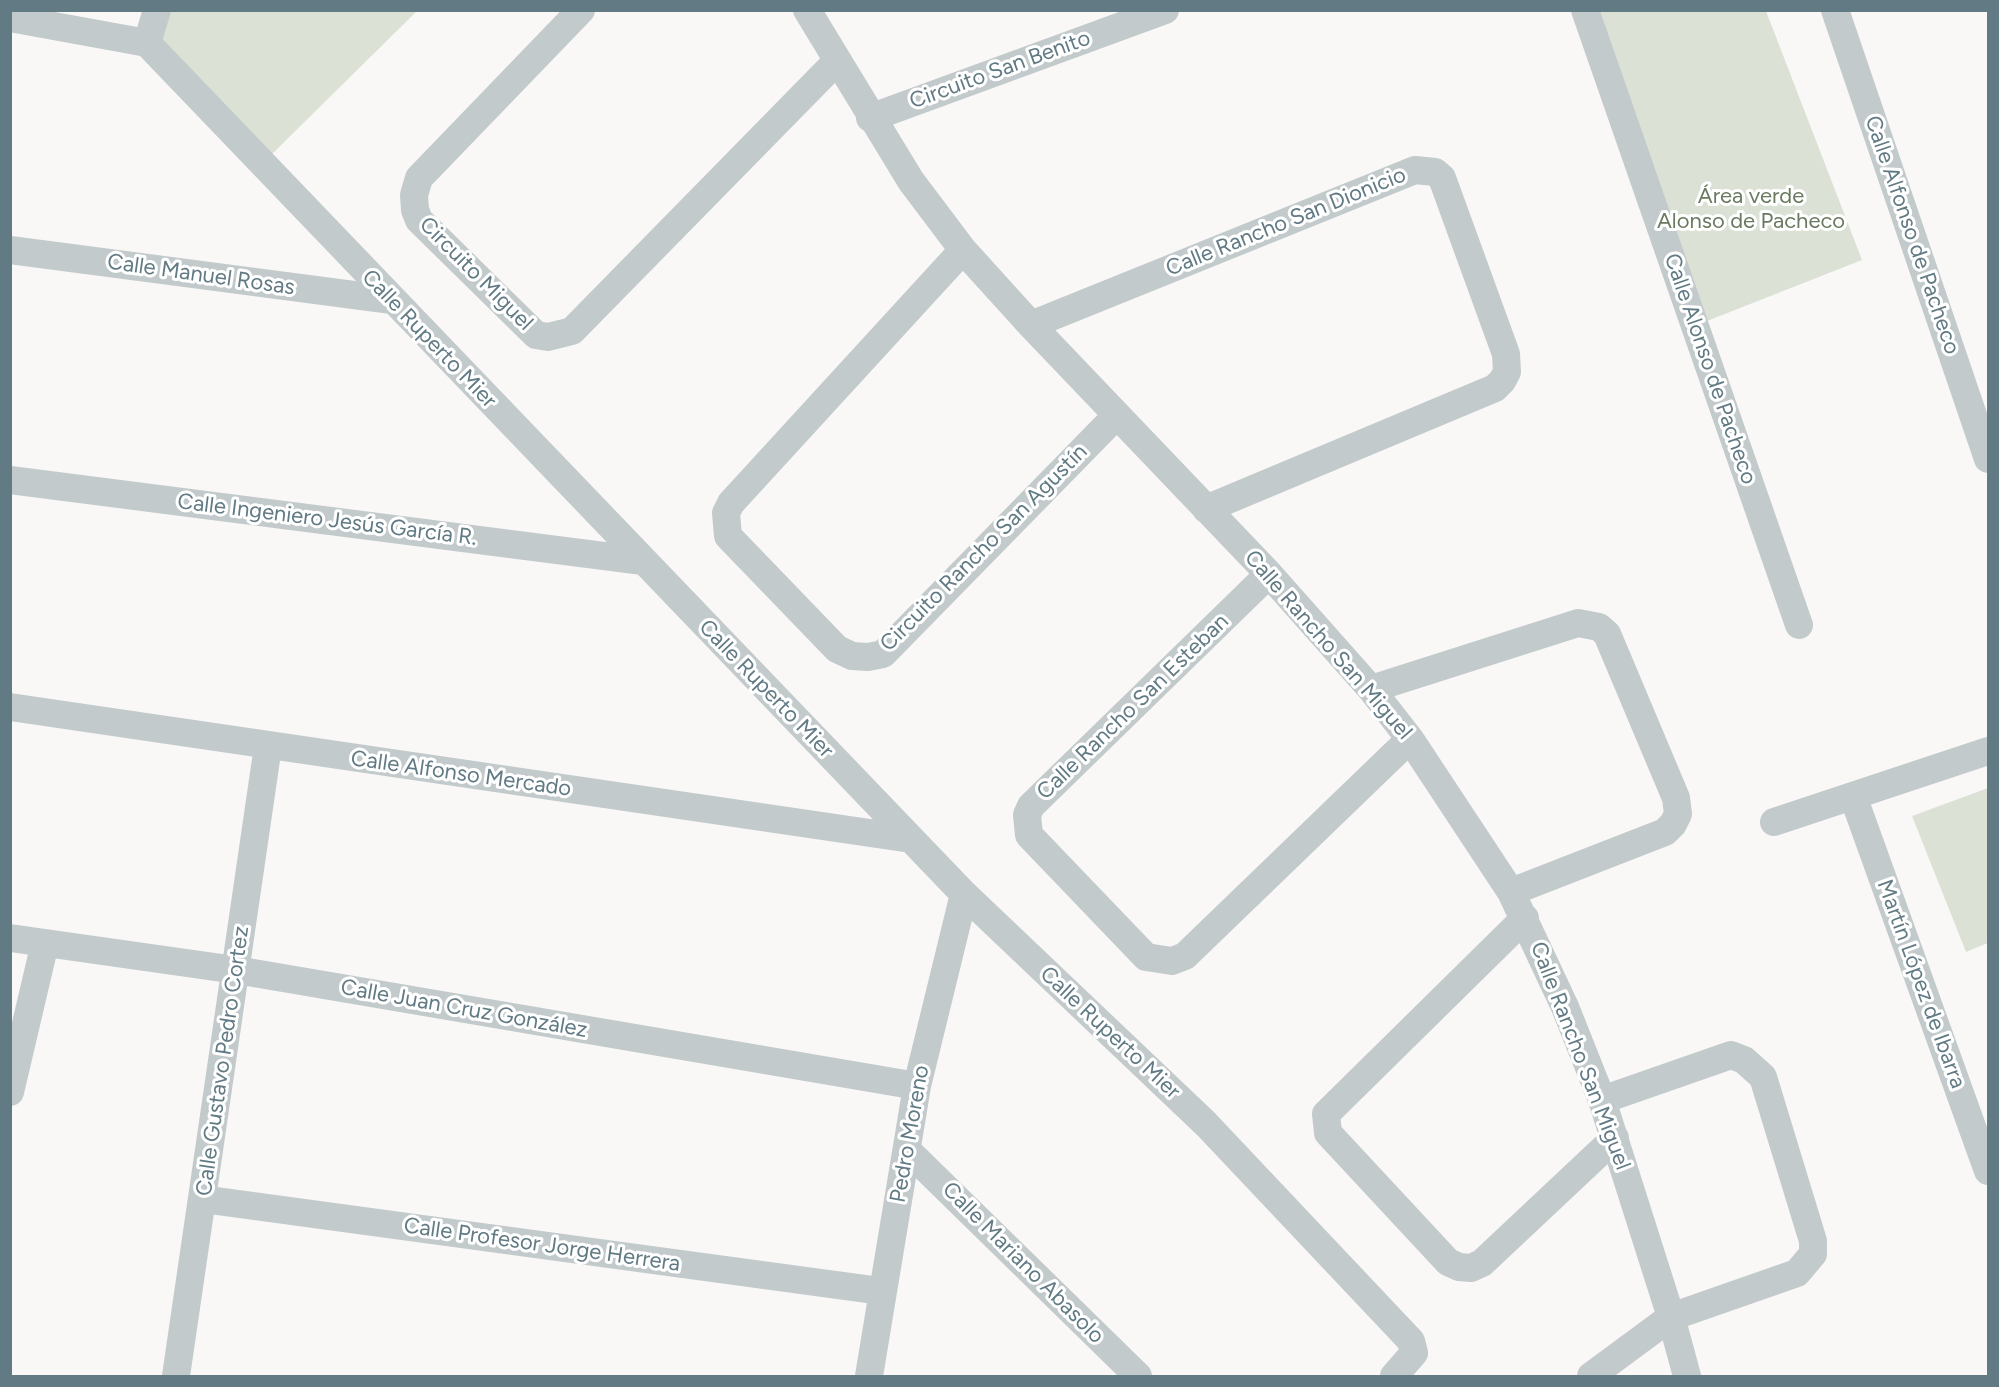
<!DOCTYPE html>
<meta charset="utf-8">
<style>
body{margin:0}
#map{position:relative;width:1999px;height:1387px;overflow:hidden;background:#f9f8f6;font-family:Figtree,sans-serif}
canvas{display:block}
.frame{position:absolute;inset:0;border:12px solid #617a84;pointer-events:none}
</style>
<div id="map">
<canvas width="1999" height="1387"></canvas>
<div class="frame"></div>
</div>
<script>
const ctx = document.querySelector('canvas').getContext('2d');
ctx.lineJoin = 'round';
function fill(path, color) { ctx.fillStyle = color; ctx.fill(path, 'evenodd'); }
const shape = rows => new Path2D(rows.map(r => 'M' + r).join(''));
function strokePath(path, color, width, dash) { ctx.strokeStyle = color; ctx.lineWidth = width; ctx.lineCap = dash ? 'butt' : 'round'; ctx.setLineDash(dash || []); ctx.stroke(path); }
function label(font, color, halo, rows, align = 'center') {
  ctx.font = font + ' Figtree,sans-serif'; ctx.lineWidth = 6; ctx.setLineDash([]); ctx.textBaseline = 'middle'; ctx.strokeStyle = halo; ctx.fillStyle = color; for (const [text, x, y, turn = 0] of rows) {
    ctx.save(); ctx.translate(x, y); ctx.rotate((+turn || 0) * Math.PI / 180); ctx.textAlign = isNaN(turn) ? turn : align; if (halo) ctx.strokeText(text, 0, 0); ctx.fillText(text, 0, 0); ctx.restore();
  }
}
const green = shape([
 [168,11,417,11,268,158,156,44],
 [1590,11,1766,11,1862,260,1702,323],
 [1988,788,1988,943,1966,952,1912,816]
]);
const minor = shape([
 [157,10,147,43,964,894,1206,1124,1411,1341,1414,1353,1394,1376],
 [581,10,419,178,414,195,415,210,419,220,536,335,548,337,572,331,836,62],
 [807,10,911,181,963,250,1031,325,1269,574,1371,689,1410,739,1511,892,1565,1007,1602,1100,1671,1317,1687,1376],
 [1585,10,1799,625],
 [1835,10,1988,459],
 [10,18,147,43],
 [870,118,1165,10],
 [10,250,392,300],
 [963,250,731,503,726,513,728,536,837,649,852,656,868,657,883,654,1117,415],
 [1031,325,1415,170,1435,172,1442,178,1506,354,1507,372,1502,381,1495,388,1206,509],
 [10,480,643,561],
 [1269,574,1031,806,1027,815,1029,835,1146,957,1172,961,1185,956,1410,739],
 [1371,689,1578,623,1599,627,1607,634,1676,798,1678,814,1673,824,1665,832,1511,892],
 [10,707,911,839],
 [1853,796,1988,1171],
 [1774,822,1988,751],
 [1525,918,1326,1114,1328,1133,1448,1262,1459,1267,1471,1268,1482,1263,1615,1138],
 [10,938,236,970,917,1086],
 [10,1092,45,943],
 [907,1150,1138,1376],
 [202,1199,881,1291],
 [176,1376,268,746],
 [869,1376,917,1086,964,894],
 [1591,1376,1671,1317,1797,1273,1813,1254,1813,1241,1763,1077,1744,1060,1731,1055,1602,1100]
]);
const streetNames = [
 ["Circuito San Benito",1000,70,-20],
 ["Calle Rancho San Dionicio",1286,222,-22],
 ["Calle Alfonso de Pacheco",1912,235,71],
 ["Circuito Miguel",476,274,45],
 ["Calle Manuel Rosas",201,275,8],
 ["Calle Ruperto Mier",429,339,46],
 ["Calle Alonso de Pacheco",1710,369,71],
 ["Calle Ingeniero Jesús García R.",327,520,7],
 ["Circuito Rancho San Agustín",984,548,-45],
 ["Calle Rancho San Miguel",1328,645,49],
 ["Calle Ruperto Mier",766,689,46],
 ["Calle Rancho San Esteban",1133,707,-44],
 ["Calle Alfonso Mercado",461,774,8],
 ["Martín López de Ibarra",1921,984,70],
 ["Calle Juan Cruz González",464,1009,10],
 ["Calle Ruperto Mier",1110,1033,43],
 ["Calle Rancho San Miguel",1580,1056,69],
 ["Calle Gustavo Pedro Cortez",223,1061,-82],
 ["Pedro Moreno",910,1134,-80],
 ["Calle Profesor Jorge Herrera",542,1245,8],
 ["Calle Mariano Abasolo",1023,1263,45]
];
const parkNames = [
 ["Área verde",1751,197],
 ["Alonso de Pacheco",1751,222]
];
fill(green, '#dce1d6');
strokePath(minor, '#c3cacc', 28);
label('22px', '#617a84', '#fff', streetNames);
label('22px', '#6a7a60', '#fff', parkNames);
</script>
